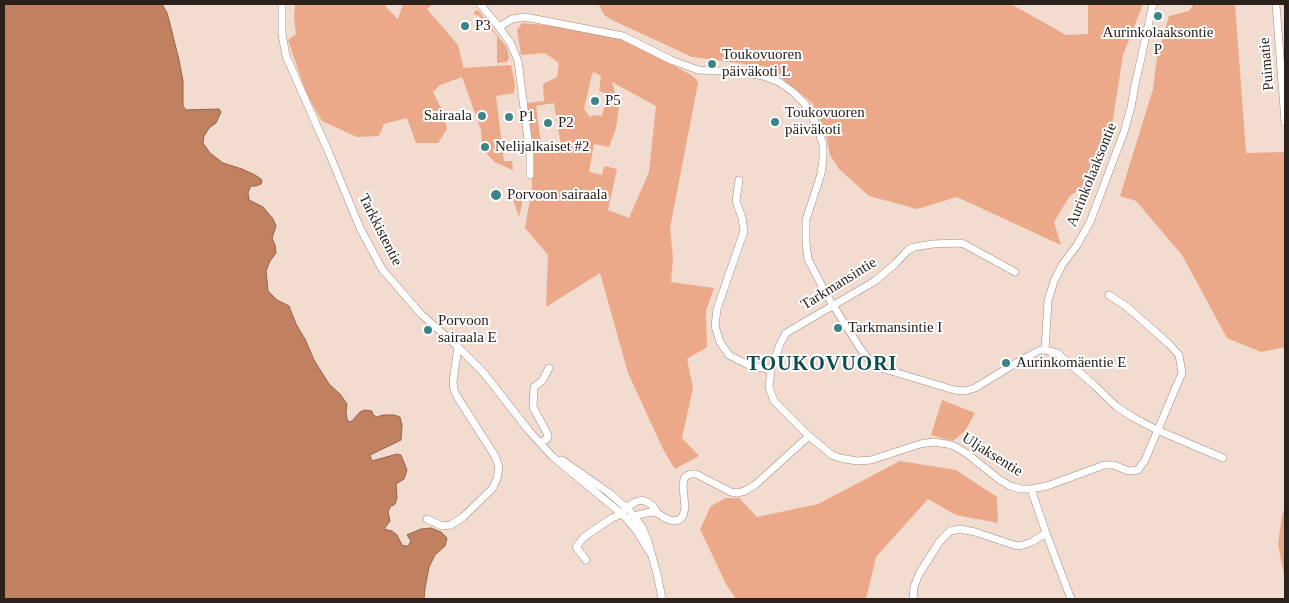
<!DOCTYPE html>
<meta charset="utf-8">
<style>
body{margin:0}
#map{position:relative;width:1289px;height:603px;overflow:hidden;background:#f2dbcf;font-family:"Times New Roman",serif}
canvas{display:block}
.frame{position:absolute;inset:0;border:5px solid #2a211d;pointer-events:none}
</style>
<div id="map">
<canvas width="1289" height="603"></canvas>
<div class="frame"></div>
</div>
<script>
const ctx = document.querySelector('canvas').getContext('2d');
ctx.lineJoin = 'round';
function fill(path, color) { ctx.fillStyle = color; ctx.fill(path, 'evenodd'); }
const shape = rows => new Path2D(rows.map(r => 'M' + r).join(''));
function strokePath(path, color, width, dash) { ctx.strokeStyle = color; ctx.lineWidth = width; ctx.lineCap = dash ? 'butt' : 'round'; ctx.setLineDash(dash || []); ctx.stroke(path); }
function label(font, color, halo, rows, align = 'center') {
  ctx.font = font + ' "Times New Roman",serif'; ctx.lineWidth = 4; ctx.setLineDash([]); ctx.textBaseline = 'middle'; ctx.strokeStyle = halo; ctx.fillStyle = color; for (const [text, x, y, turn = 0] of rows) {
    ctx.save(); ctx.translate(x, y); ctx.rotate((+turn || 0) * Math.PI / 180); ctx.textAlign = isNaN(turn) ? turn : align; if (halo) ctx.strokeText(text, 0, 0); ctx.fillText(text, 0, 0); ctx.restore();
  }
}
const green = shape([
 [295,4,384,4,386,7,398,19,403,4,433,4,427,9,458,45,463,65,463,68,511,65,515,84,514,93,496,96,504,161,512,161,513,170,512,170,495,162,485,152,482,145,481,130,462,77,440,85,433,92,441,108,447,129,438,143,416,143,407,118,384,124,379,136,357,137,322,121,306,93,288,40,296,34,294,17],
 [599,4,1011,4,1066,35,1088,34,1088,4,1143,4,1123,55,1111,132,1093,176,1084,186,1069,197,1054,222,1061,245,957,197,917,209,869,196,839,169,830,155,825,130,812,103,768,67,692,57,612,20,604,15,599,5],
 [1194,4,1235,4,1246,153,1285,152,1285,347,1261,352,1227,338,1182,255,1136,201,1120,196,1153,89,1157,58,1169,16,1189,11],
 [478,10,507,48,509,58,507,62,497,63,497,36,478,15,474,15,475,11],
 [522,23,564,27,626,40,691,75,696,79,698,83,670,228,673,258,671,282,714,288,706,311,707,347,687,359,693,388,682,438,699,456,675,469,664,451,628,373,600,273,546,307,548,255,525,228,532,188,532,147,533,147,527,103,544,101,543,84,557,77,559,63,545,53,521,55,517,30],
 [594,72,601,76,599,91,607,94,602,116,593,115,590,117,584,109,592,74],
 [612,82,656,106,649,172,629,218,608,210,617,169,604,166,602,175,589,172,594,144,609,147,616,128,619,108],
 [554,103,561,146,559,146,554,142,541,144,536,106],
 [517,195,522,200,522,204,519,217,512,197],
 [942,400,975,413,965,431,953,441,931,435],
 [900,461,956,470,997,497,998,523,956,515,928,499,876,557,866,599,736,599,726,584,700,529,711,506,726,498,739,498,757,517,818,504],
 [1285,508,1285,581,1278,544,1282,516]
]);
const water = shape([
 [4,4,162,4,167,13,171,28,179,60,183,81,183,106,186,110,219,109,221,112,216,123,209,128,204,136,203,143,210,153,223,163,242,169,255,175,261,179,262,181,261,184,256,186,251,186,248,192,249,200,263,207,273,219,276,226,272,238,275,245,276,253,270,261,266,271,268,291,277,300,289,306,296,324,305,339,314,360,329,384,340,394,347,404,346,412,347,419,349,422,352,421,360,412,365,410,372,411,373,415,377,417,383,415,394,415,400,417,402,425,401,440,370,455,372,461,397,454,401,455,407,470,404,479,396,484,397,498,395,504,390,507,388,512,390,521,384,529,392,531,397,535,402,545,405,546,408,546,411,541,407,535,421,529,431,528,441,532,447,538,445,546,435,555,429,567,425,588,424,599,4,599,4,4]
]);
const minor = shape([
 [282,4,282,34,286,56,329,153,360,228,382,269,421,314,458,347,483,372,530,432,553,457,622,514,636,530,652,556],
 [480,4,499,27,511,44,518,61,530,155,530,175],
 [1276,4,1285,122],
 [499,27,512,19,525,17,623,36,671,60,698,70,741,72,763,76,779,82,793,92,805,104,816,124,823,144,823,160,821,174,806,220,806,243,808,259,826,294,860,348,869,360,881,368,954,390,965,391,975,388,1016,363,1040,350,1045,350,1057,353,1093,384,1117,407,1134,418,1157,430,1223,458],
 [739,180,736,201,742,218,744,231,717,309,715,326,720,342,729,355,746,364,771,370],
 [1045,350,1048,301,1054,281,1062,265,1077,245,1090,222,1124,132,1131,107,1135,85,1153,4],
 [809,436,774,401,769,387,771,370,780,344,786,333,875,281,896,263,908,250,914,247,933,244,958,243,964,244,1015,272],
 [540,443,547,439,548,435,533,407,534,387,542,381,549,368],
 [562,460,608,492,629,510,642,527,648,541,658,578,662,599],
 [1031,489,1046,533,1071,599],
 [622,514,626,508,635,502,642,500,647,502,653,506,657,513,667,519,673,521,679,520,683,516,685,508,683,486,684,479,686,476,691,474,696,474,731,492,737,493,745,491,756,484,809,436,832,455,840,458,857,461,871,460,920,444,933,442,947,444,954,446,966,453,1000,480,1010,486,1021,489,1031,489,1047,486,1104,465,1114,465,1128,471,1138,470,1145,460,1182,373,1179,355,1169,344,1127,307,1109,295],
 [631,515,634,516,650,512,657,513],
 [427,519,442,526,451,525,463,517,492,489,497,479,499,467,495,456,458,398,454,390,453,382,458,347],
 [586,560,576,547,584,537,612,518,622,514],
 [913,599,914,587,919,574,940,541,950,531,960,529,975,532,1017,546,1023,545,1032,542,1046,533]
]);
const markers = [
 [1158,16,5,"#3c8486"],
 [465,26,5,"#3c8486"],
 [712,64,5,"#3c8486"],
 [595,101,5,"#3c8486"],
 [482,116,5,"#3c8486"],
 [509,117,5,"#3c8486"],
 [775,122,5,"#3c8486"],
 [548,123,5,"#3c8486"],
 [485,147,5,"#3c8486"],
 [496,195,6,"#3c8486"],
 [838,328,5,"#3c8486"],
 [428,330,5,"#3c8486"],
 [1006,363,5,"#3c8486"]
];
const poiNames = [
 ["P3",475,26],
 ["Aurinkolaaksontie",1158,33,"center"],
 ["P",1158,50,"center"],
 ["Toukovuoren",722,55],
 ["päiväkoti L",722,72],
 ["P5",605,101],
 ["Toukovuoren",785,113],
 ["päiväkoti",785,130],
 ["Sairaala",472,116,"right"],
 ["P1",519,117],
 ["P2",558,123],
 ["Nelijalkaiset #2",495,147],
 ["Porvoon sairaala",507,195],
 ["Porvoon",438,321],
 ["sairaala E",438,338],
 ["Tarkmansintie I",848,328],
 ["Aurinkomäentie E",1016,363]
];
const streetNames = [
 ["Puimatie",1267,64,-95],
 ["Aurinkolaaksontie",1092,175,-68],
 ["Tarkkistentie",380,230,63],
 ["Tarkmansintie",839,284,-32],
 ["Uljaksentie",992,455,32]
];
const districtNames = [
 ["TOUKOVUORI",822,365]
];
fill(green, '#eca989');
fill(water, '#c18060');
strokePath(water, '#94644c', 1);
strokePath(minor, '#a28c82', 8);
strokePath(minor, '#fff', 7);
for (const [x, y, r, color] of markers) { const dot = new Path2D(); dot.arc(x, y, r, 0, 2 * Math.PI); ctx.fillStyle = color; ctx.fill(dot); strokePath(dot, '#fff', 2); }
label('15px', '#2a211d', '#fff', poiNames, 'left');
label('15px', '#2a211d', '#fff', streetNames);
ctx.letterSpacing = '1px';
label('bold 20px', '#0c4c4d', '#fff', districtNames);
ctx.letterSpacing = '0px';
</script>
